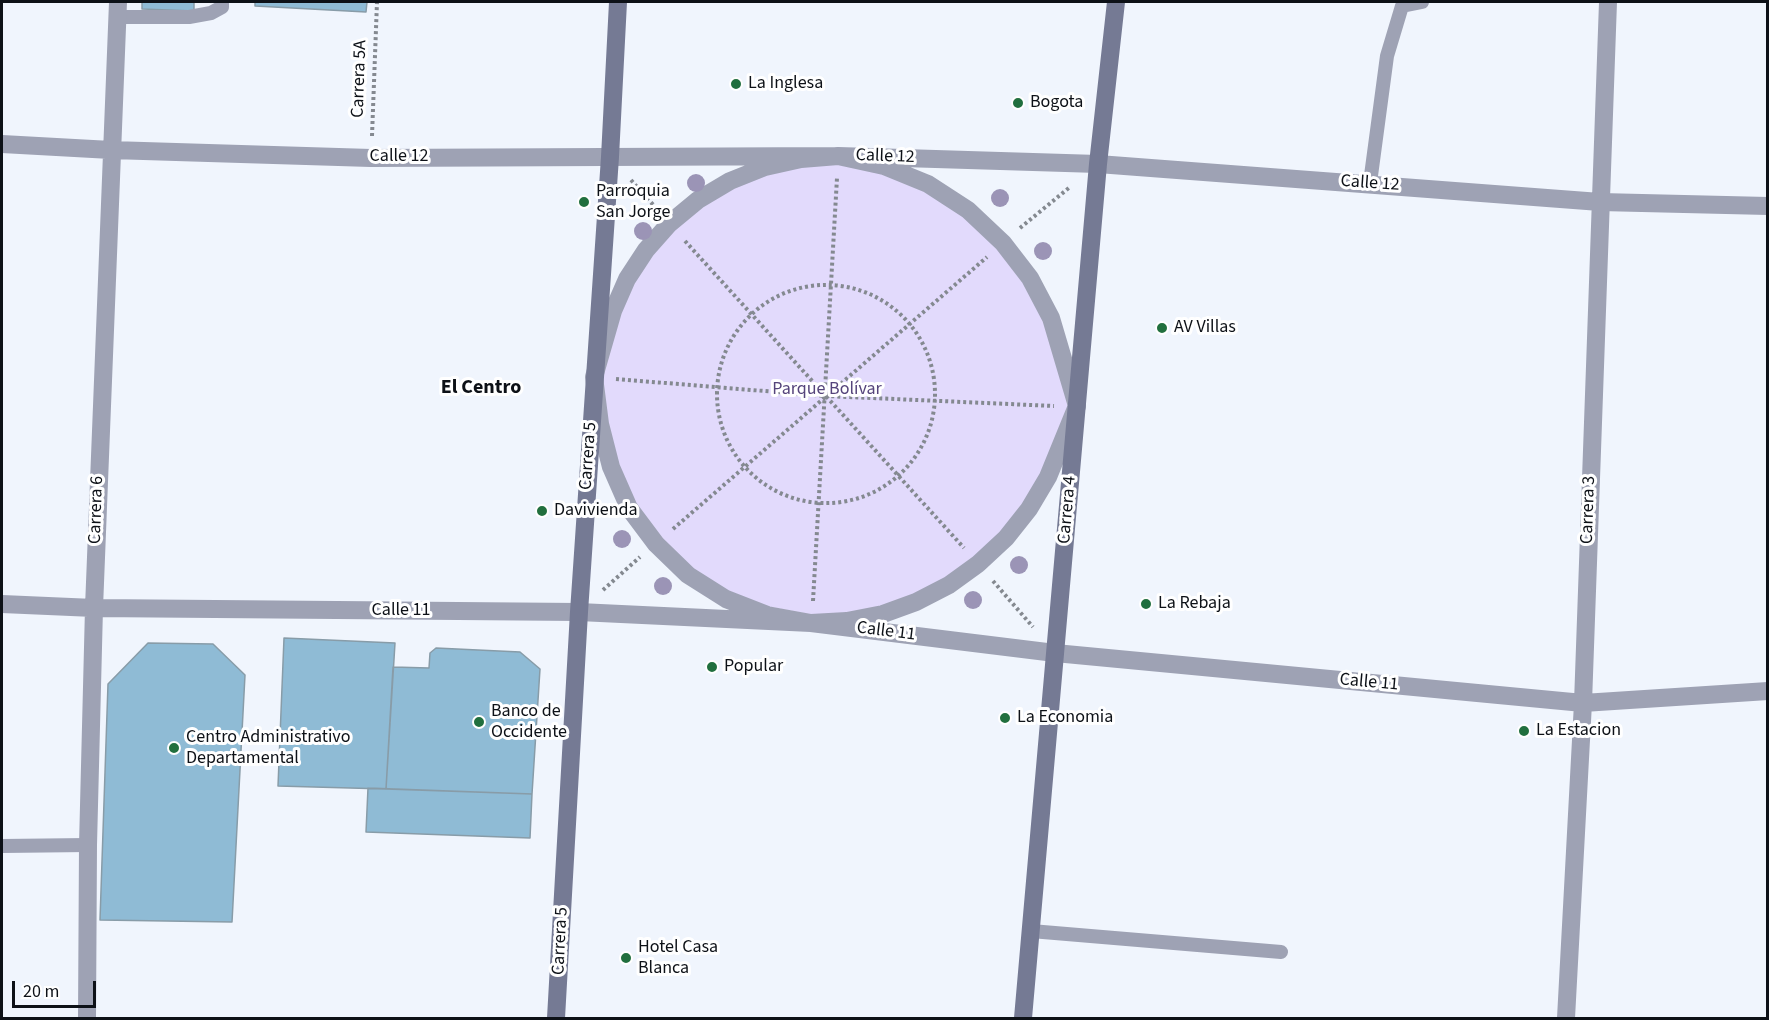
<!DOCTYPE html>
<meta charset="utf-8">
<style>
body{margin:0}
#map{position:relative;width:1769px;height:1020px;overflow:hidden;background:#f0f5fd;font-family:"Source Sans 3",sans-serif}
canvas{display:block}
.frame{position:absolute;inset:0;border:3px solid #0d1117;pointer-events:none}
.scale{position:absolute;left:12px;top:981px;width:84px;height:27px;box-sizing:border-box;border:3px solid #0d1117;border-top:0;padding-left:8px;font-size:18px;line-height:21px;white-space:nowrap;color:#0d1117;-webkit-text-stroke:4px #fff;paint-order:stroke}
</style>
<div id="map">
<canvas width="1769" height="1020"></canvas>
<div class="frame"></div>
<div class="scale">20 m</div>
</div>
<script>
const ctx = document.querySelector('canvas').getContext('2d');
ctx.lineJoin = 'round';
function fill(path, color) { ctx.fillStyle = color; ctx.fill(path, 'evenodd'); }
const shape = rows => new Path2D(rows.map(r => 'M' + r).join(''));
function strokePath(path, color, width, dash) { ctx.strokeStyle = color; ctx.lineWidth = width; ctx.lineCap = dash ? 'butt' : 'round'; ctx.setLineDash(dash || []); ctx.stroke(path); }
function label(font, color, halo, rows, align = 'center') {
  ctx.font = font + ' "Source Sans 3",sans-serif'; ctx.lineWidth = 6; ctx.setLineDash([]); ctx.textBaseline = 'middle'; ctx.strokeStyle = halo; ctx.fillStyle = color; for (const [text, x, y, turn = 0] of rows) {
    ctx.save(); ctx.translate(x, y); ctx.rotate((+turn || 0) * Math.PI / 180); ctx.textAlign = isNaN(turn) ? turn : align; if (halo) ctx.strokeText(text, 0, 0); ctx.fillText(text, 0, 0); ctx.restore();
  }
}
const green = shape([
 [838,156,928,184,1030,278,1077,406,1029,509,949,585,847,621,726,599,629,508,600,424,603,344,646,250,730,181]
]);
const building = shape([
 [142,2,194,2,194,11,142,9,142,2],
 [255,2,367,2,366,12,255,6,255,2],
 [284,638,395,643,386,789,278,786,284,638],
 [148,643,213,644,245,675,232,922,100,920,108,684,148,643],
 [436,648,520,652,540,669,532,794,386,789,393,667,429,668,430,653,436,648],
 [368,788,532,794,530,838,366,832,368,788]
]);
const path = shape([
 [372,136,377,2],
 [631,180,656,208],
 [1020,228,1070,187],
 [685,241,964,548],
 '717 394a109 109 0 1 1 218 0a109 109 0 1 1-218 0Z',
 [616,379,826,396,1054,406],
 [673,529,987,257],
 [993,581,1033,627],
 [603,590,640,557],
 [813,601,837,178]
]);
const lane = shape([
 [116,17,189,17,211,13,222,7,222,2],
 [1370,183,1387,56,1402,6,1422,2],
 [2,846,88,845],
 [1031,931,1281,952]
]);
const street = shape([
 [2,144,111,150,371,158,838,156,1098,164,1600,202,1768,206],
 [838,156,884,166,928,184,968,210,1003,243,1030,278,1051,318,1077,406,1048,477,1029,509,1006,538,978,564,949,585,916,602,883,614,847,621,811,623,767,615,726,599,688,575,656,544,629,508,611,467,600,424,594,377,613,311,627,279,646,250,669,224,698,200,730,181,765,167,801,159,838,156],
 [2,604,94,608,579,612,811,623,1055,653,1583,703,1768,691],
 [87,1018,88,845,94,608,118,2],
 [1566,1018,1583,703,1608,2]
]);
const secondary = shape([
 [556,1018,579,612,610,157,618,2],
 [1023,1018,1098,164,1116,2]
]);
const trees = [
 [696,183],
 [1000,198],
 [643,231],
 [1043,251],
 [622,539],
 [1019,565],
 [663,586],
 [973,600]
];
const markers = [
 [736,84,6,"#216f3e"],
 [1018,103,6,"#216f3e"],
 [584,202,6,"#216f3e"],
 [1162,328,6,"#216f3e"],
 [542,511,6,"#216f3e"],
 [1146,604,6,"#216f3e"],
 [712,667,6,"#216f3e"],
 [1005,718,6,"#216f3e"],
 [479,722,6,"#216f3e"],
 [1524,731,6,"#216f3e"],
 [174,748,6,"#216f3e"],
 [626,958,6,"#216f3e"]
];
const streetNames = [
 ["Carrera 5A",360,79,-88],
 ["Calle 12",399,157],
 ["Calle 12",885,157,2],
 ["Calle 12",1370,184,4],
 ["Carrera 5",589,456,-86],
 ["Carrera 6",97,510,-88],
 ["Carrera 4",1068,510,-85],
 ["Carrera 3",1589,510,-88],
 ["Calle 11",401,611],
 ["Calle 11",886,632,7],
 ["Calle 11",1369,683,5],
 ["Carrera 5",561,941,-87]
];
const poiNames = [
 ["La Inglesa",748,84],
 ["Bogota",1030,103],
 ["Parroquia",596,192],
 ["San Jorge",596,213],
 ["AV Villas",1174,328],
 ["Davivienda",554,511],
 ["La Rebaja",1158,604],
 ["Popular",724,667],
 ["Banco de",491,712],
 ["Occidente",491,733],
 ["La Economia",1017,718],
 ["La Estacion",1536,731],
 ["Centro Administrativo",186,738],
 ["Departamental",186,759],
 ["Hotel Casa",638,948],
 ["Blanca",638,969]
];
const parkNames = [
 ["Parque Bolívar",827,390]
];
const neighbourhoodNames = [
 ["El Centro",481,389]
];
fill(green, '#e2dafc');
fill(building, '#8fbbd5');
strokePath(building, '#889ca8', 1.5);
strokePath(path, '#848990', 4, [3, 3]);
strokePath(lane, '#9ea2b4', 14);
strokePath(street, '#9ea2b4', 18);
strokePath(secondary, '#757a94', 18);
ctx.fillStyle = '#9b94b6';
for (const [x, y] of trees) { ctx.beginPath(); ctx.arc(x, y, 9, 0, 2 * Math.PI); ctx.fill(); }
for (const [x, y, r, color] of markers) { const dot = new Path2D(); dot.arc(x, y, r, 0, 2 * Math.PI); ctx.fillStyle = color; ctx.fill(dot); strokePath(dot, '#fff', 2); }
label('18px', '#0d1117', '#fff', streetNames);
label('18px', '#0d1117', '#fff', poiNames, 'left');
label('18px', '#55447b', '#fff', parkNames);
label('bold 20px', '#0d1117', '#fff', neighbourhoodNames);
</script>
